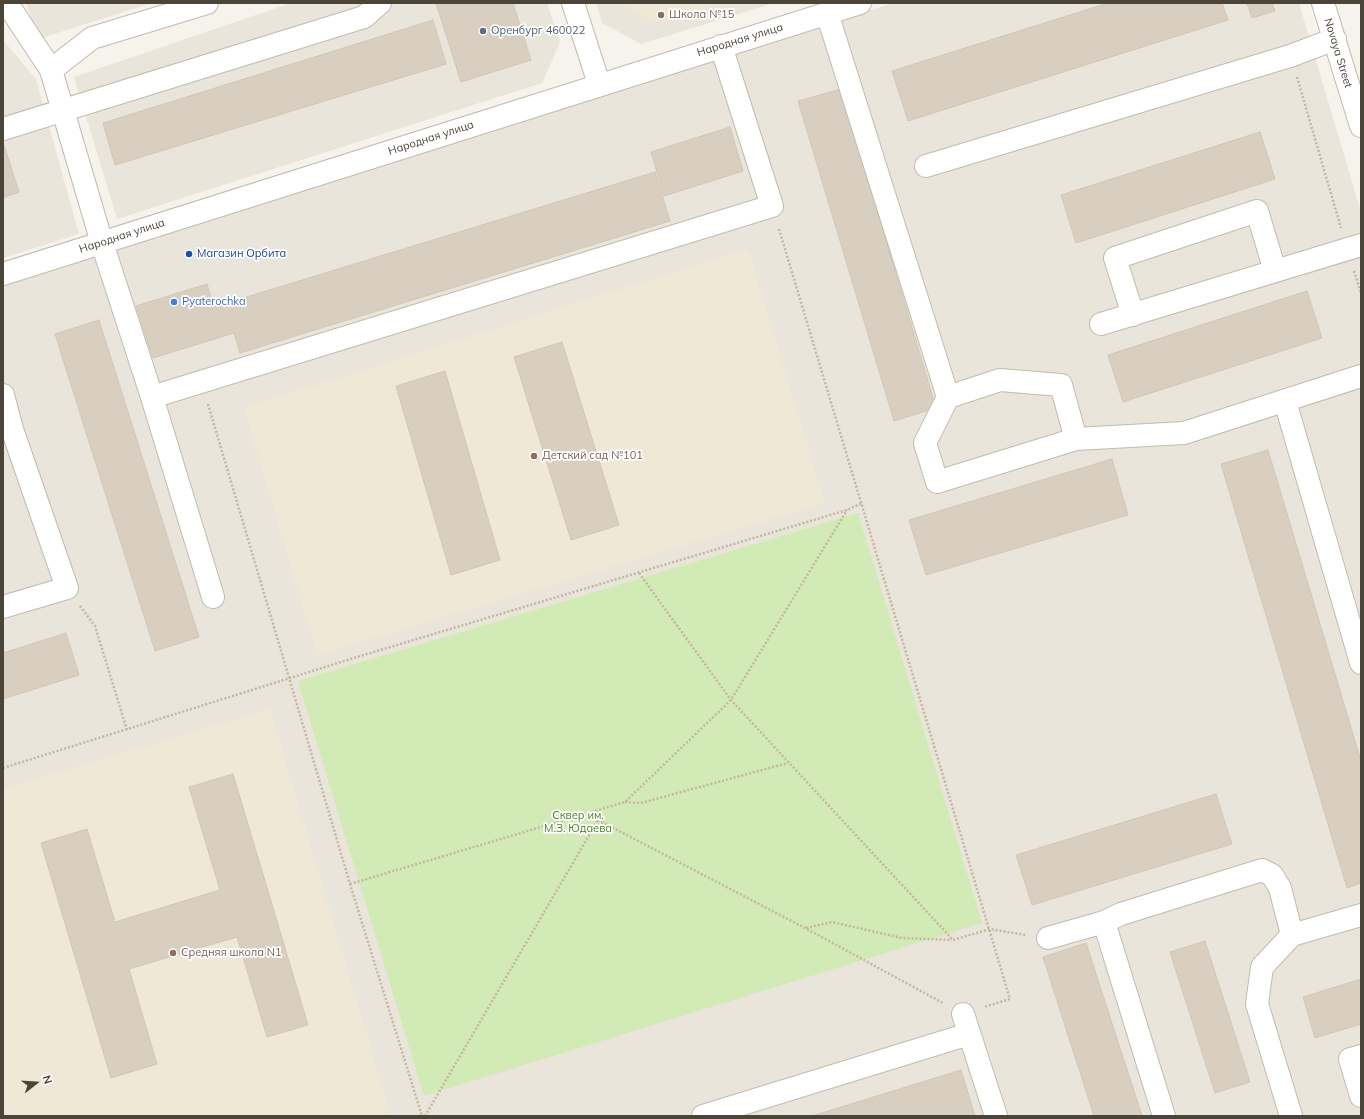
<!DOCTYPE html>
<meta charset="utf-8">
<style>
body{margin:0}
#map{position:relative;width:1364px;height:1119px;overflow:hidden;background:#f6f3ec;font-family:Mulish,sans-serif}
canvas{display:block}
.frame{position:absolute;inset:0;border:4px solid #4b4439;pointer-events:none}
.north{position:absolute;left:16px;top:1063px;width:40px;height:40px;-webkit-text-stroke:3px #fff;paint-order:stroke;rotate:73deg;font-size:11px;font-weight:700;line-height:16px;text-align:center;color:#4b4439}
.north::after{content:'';display:block;margin:auto;width:14px;height:18px;background:#4b4439;clip-path:polygon(50% 0,100% 100%,50% 72%,0 100%)}
</style>
<div id="map">
<canvas width="1364" height="1119"></canvas>
<div class="frame"></div>
<div class="north">N</div>
</div>
<script>
const ctx = document.querySelector('canvas').getContext('2d');
ctx.lineJoin = 'round';
function fill(path, color) { ctx.fillStyle = color; ctx.fill(path, 'evenodd'); }
const shape = rows => new Path2D(rows.map(r => 'M' + r).join(''));
function strokePath(path, color, width, dash) { ctx.strokeStyle = color; ctx.lineWidth = width; ctx.lineCap = dash ? 'butt' : 'round'; ctx.setLineDash(dash || []); ctx.stroke(path); }
function label(font, color, halo, rows, align = 'center') {
  ctx.font = font + ' Mulish,sans-serif'; ctx.lineWidth = 3.5; ctx.setLineDash([]); ctx.textBaseline = 'middle'; ctx.strokeStyle = halo; ctx.fillStyle = color; for (const [text, x, y, turn = 0] of rows) {
    ctx.save(); ctx.translate(x, y); ctx.rotate((+turn || 0) * Math.PI / 180); ctx.textAlign = isNaN(turn) ? turn : align; if (halo) ctx.strokeText(text, 0, 0); ctx.fillText(text, 0, 0); ctx.restore();
  }
}
const residential = shape([
 [26,3,152,3,38,39],
 [291,3,547,3,560,42,542,83,117,219,74,77],
 [596,3,774,3,641,44,602,23],
 [893,3,1299,3,1361,212,1361,1116,3,1116,3,283],
 [3,40,36,79,79,234,3,258]
]);
const education = shape([
 [620,3,724,3,654,23],
 [748,249,825,503,317,655,244,408],
 [270,709,391,1116,3,1116,3,789]
]);
const green = shape([
 [858,513,982,923,424,1096,298,681]
]);
const building = shape([
 [436,3,513,3,531,60,461,82,436,3],
 [1108,3,1222,3,1228,20,908,121,892,71,1108,3],
 [1247,3,1272,3,1275,11,1252,18,1247,3],
 [433,20,446,64,115,165,103,123,433,20],
 [841,89,936,408,894,421,798,101,841,89],
 [730,127,743,171,664,196,651,152,730,127],
 [1260,132,1275,179,1076,243,1061,195,1260,132],
 [3,142,19,192,3,198,3,142],
 [655,172,670,221,240,353,234,333,153,358,136,306,207,284,214,307,655,172],
 [1307,291,1322,338,1123,402,1108,355,1307,291],
 [99,320,199,637,155,651,55,334,99,320],
 [562,342,619,525,571,540,514,357,562,342],
 [445,371,500,560,451,575,396,386,445,371],
 [1268,450,1361,761,1361,883,1347,888,1221,464,1268,450],
 [1112,459,1128,515,926,575,909,520,1112,459],
 [66,633,79,675,3,699,3,653,66,633],
 [233,774,308,1025,267,1037,237,937,129,969,157,1064,111,1078,41,843,87,829,115,922,220,890,189,787,233,774],
 [1216,794,1232,844,1032,905,1016,855,1216,794],
 [1205,941,1250,1082,1215,1093,1170,952,1205,941],
 [1086,943,1097,977,1142,1116,1094,1116,1043,957,1086,943],
 [1361,979,1361,1024,1315,1038,1303,997,1361,979],
 [961,1070,975,1116,812,1116,961,1070]
]);
const path = shape([
 [1297,77,1341,228],
 [779,229,1010,999,984,1007],
 [1354,271,1361,293],
 [208,404,350,884,422,1116],
 [639,573,731,700,953,940,990,929,1026,935],
 [80,606,95,626,127,730],
 [3,768,357,657,847,510,862,503],
 [625,802,641,803,788,763],
 [598,820,805,928,943,1003],
 [350,884,625,802,731,700,847,510],
 [806,928,832,922,902,938,952,940],
 [425,1116,598,820,595,811]
]);
const minor = shape([
 [7,3,51,70,102,243,152,397,213,597],
 [573,3,599,84],
 [1323,3,1361,126],
 [827,13,948,397],
 [51,70,92,38,207,3],
 [3,129,364,17,380,3],
 [926,166,1290,56,1335,39],
 [3,274,860,3],
 [1133,315,1115,258,1257,211,1275,271],
 [1101,324,1361,245],
 [3,395,12,429,67,588,3,607],
 [152,397,772,206,721,46],
 [1285,401,1361,663],
 [1076,439,1061,385,1000,380,948,397,925,443,937,482,1076,439,1184,433,1361,376],
 [1048,938,1104,922],
 [963,1014,996,1116],
 [1361,1056,1350,1059,1361,1096],
 [703,1116,969,1034],
 [1164,1116,1104,922,1121,914,1262,870,1272,875,1280,888,1292,935,1361,915],
 [1291,1116,1257,1004,1262,967,1292,935]
]);
const markers = [
 [661,15,4,"#8d6e63"],
 [483,31,4,"#5c6f8a"],
 [189,254,4,"#1a4fb4"],
 [174,302,4,"#3f7fe0"],
 [534,456,4,"#8d6e63"],
 [173,953,4,"#8d6e63"]
];
const educationNames = [
 ["Школа №15",669,15],
 ["Детский сад №101",542,456],
 ["Средняя школа N1",181,953]
];
const serviceNames = [
 ["Оренбург 460022",491,31]
];
const streetNames = [
 ["Народная улица",740,40,-17],
 ["Novaya Street",1338,53,73],
 ["Народная улица",431,138,-18],
 ["Народная улица",122,236,-18]
];
const transitNames = [
 ["Магазин Орбита",197,254]
];
const shopNames = [
 ["Pyaterochka",182,302]
];
const parkNames = [
 ["Сквер им.",578,816],
 ["М.З. Юдаева",578,829]
];
fill(residential, '#eae5da');
fill(education, '#efe8d6');
fill(green, '#d2eab5');
fill(building, '#d8cfc1');
strokePath(building, '#d3c7b4', 1);
strokePath(minor, '#c2bbae', 24);
strokePath(path, '#c4b79f', 2.5, [2, 2]);
strokePath(minor, '#fff', 22);
for (const [x, y, r, color] of markers) { const dot = new Path2D(); dot.arc(x, y, r, 0, 2 * Math.PI); ctx.fillStyle = color; ctx.fill(dot); strokePath(dot, '#fff', 1.5); }
label('11px', '#785e54', '#fff', educationNames, 'left');
label('11px', '#4e5e75', '#fff', serviceNames, 'left');
label('11px', '#4b4439', '#fff', streetNames);
label('11px', '#164399', '#fff', transitNames, 'left');
label('11px', '#366cbe', '#fff', shopNames, 'left');
label('11px', '#4a7f2a', '#fff', parkNames);
</script>
